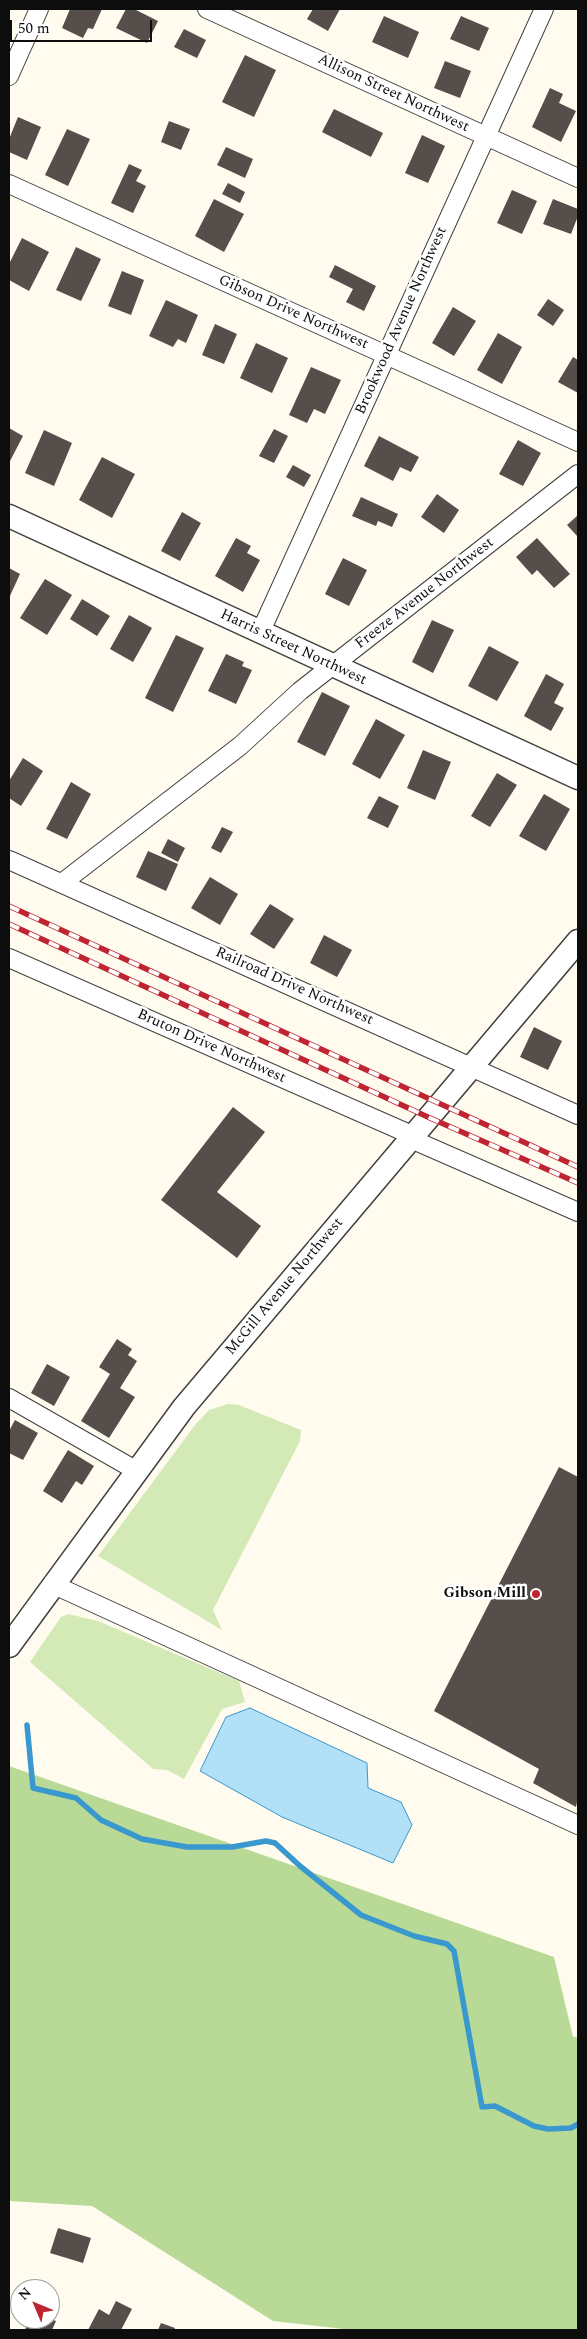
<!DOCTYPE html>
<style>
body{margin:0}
#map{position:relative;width:587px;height:2339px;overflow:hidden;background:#fffbee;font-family:Spectral,serif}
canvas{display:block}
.frame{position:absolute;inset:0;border:10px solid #0d0d0d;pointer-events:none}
.north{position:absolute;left:10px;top:2279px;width:50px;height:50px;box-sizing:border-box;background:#fff;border:1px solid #9e9e9e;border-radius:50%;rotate:315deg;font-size:14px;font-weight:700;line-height:20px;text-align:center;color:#0d0d0d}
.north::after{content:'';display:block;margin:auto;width:18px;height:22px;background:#bf2432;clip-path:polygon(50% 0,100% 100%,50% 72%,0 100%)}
.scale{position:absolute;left:10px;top:20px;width:142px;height:22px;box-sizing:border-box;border:2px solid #0d0d0d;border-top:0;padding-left:6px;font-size:15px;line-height:18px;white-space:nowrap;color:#0d0d0d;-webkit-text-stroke:4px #fff;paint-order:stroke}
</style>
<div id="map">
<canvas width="587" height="2339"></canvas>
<div class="frame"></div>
<div class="north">N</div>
<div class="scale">50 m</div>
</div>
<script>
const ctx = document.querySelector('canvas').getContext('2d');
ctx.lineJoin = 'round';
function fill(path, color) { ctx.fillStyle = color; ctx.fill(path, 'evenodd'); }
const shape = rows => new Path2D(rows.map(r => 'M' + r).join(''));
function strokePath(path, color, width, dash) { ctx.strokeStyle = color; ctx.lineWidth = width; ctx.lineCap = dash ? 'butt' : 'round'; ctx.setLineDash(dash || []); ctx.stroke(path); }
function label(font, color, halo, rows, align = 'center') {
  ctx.font = font + ' Spectral,serif'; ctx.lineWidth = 5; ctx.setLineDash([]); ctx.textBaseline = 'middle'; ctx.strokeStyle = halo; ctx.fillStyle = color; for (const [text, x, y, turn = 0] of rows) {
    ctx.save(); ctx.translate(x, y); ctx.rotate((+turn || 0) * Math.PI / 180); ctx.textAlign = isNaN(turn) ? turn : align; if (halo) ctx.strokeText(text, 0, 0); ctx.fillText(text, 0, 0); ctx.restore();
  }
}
const green = shape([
 [228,1404,239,1405,301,1430,300,1441,213,1610,222,1630,98,1556,195,1425,209,1410],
 [68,1614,98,1621,239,1681,245,1702,222,1709,184,1779,167,1770,153,1769,30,1662,61,1617]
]);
const forest = shape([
 [9,1766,554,1957,573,2037,578,2037,578,2330,353,2330,273,2321,92,2206,9,2201]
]);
const water = shape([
 [250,1708,367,1763,368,1788,401,1802,412,1825,393,1863,282,1817,200,1771,226,1717,250,1708]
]);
const stream = shape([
 [27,1725,33,1788,76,1798,101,1820,142,1839,187,1847,232,1847,266,1841,275,1843,300,1866,361,1915,414,1936,447,1944,454,1951,456,1962,482,2107,495,2106,534,2126,548,2129,571,2128,578,2124]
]);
const building = shape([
 [70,9,102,9,93,29,88,28,83,38,62,28],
 [126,9,134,9,158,21,147,43,116,28],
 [313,9,340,9,328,31,307,19],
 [384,16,419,32,408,58,372,42],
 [461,16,489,28,479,51,450,39],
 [184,29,206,40,197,58,174,47],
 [245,55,276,70,254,117,222,102],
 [445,61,471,71,460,98,434,88],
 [550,88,563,94,559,103,576,111,561,142,532,127],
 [334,109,383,133,371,157,322,132],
 [18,117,41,127,27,160,9,152,9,139],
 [169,121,190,129,181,150,161,142],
 [67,129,90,139,68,186,45,175],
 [422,135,445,146,428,183,405,173],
 [226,147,253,159,245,178,217,165],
 [129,164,142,170,136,181,146,186,133,213,111,203],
 [228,183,245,192,240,203,222,194],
 [512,190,537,201,522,234,497,223],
 [214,199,244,214,224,252,195,236],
 [553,199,578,209,578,216,571,234,543,224],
 [22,238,49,252,29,291,9,280,9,264],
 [76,247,101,259,81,301,56,290],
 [335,265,376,286,364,311,346,302,353,289,329,277],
 [122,271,144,280,131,315,108,306],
 [548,299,564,310,553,326,537,315],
 [166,300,198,315,186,343,178,339,173,347,149,336],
 [453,307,476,321,454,356,432,343],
 [215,324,237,334,224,364,202,355],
 [498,333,522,347,502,384,477,370],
 [256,343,288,358,272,393,240,378],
 [573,357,578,360,578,393,558,382],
 [311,367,341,380,325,414,314,409,307,423,289,415],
 [9,428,23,436,9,463],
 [274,429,288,436,274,463,259,456],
 [44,430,72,443,54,486,25,473],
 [379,436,419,457,411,472,400,467,393,481,364,466],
 [518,440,541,453,523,486,499,474],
 [102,457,135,474,112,518,79,500],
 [293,465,311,475,304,487,286,477],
 [437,494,459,510,444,533,421,517],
 [361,497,398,514,392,527,378,521,376,526,352,516],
 [182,512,201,523,180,561,161,551],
 [578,515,578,537,567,525],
 [236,538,251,546,247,553,260,560,243,592,215,576],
 [537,538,570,574,554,588,537,570,532,575,516,557],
 [343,558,367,570,349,606,325,594],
 [9,568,20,574,9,598],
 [45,579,72,595,47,635,20,618],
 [82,599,110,616,97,636,70,619],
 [129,615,152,628,133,662,110,649],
 [432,620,454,630,433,673,412,662],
 [176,635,204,648,173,712,145,698],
 [489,646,519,662,497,701,468,686],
 [226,654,244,662,242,666,252,670,236,704,208,691],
 [546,674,564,684,554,703,564,708,551,731,524,716],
 [322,692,350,706,325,756,297,742],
 [376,719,405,735,380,779,352,764],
 [423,750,451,762,435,800,407,788],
 [23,758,43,771,21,806,9,798,9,781],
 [497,773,517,785,490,827,471,816],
 [71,782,91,794,67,839,46,829],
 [544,794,570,809,546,851,519,836],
 [379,796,399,806,388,828,367,818],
 [222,827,233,832,221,853,211,848],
 [168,839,185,848,178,862,161,853],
 [148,851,178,864,166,891,136,877],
 [210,877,238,894,220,925,191,908],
 [270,904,294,919,274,949,250,934],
 [324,935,352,950,337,977,310,963],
 [534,1027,562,1041,548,1070,520,1057],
 [233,1107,265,1132,217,1192,261,1226,237,1258,161,1200],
 [117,1339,132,1349,128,1355,137,1361,120,1388,135,1397,109,1438,81,1421,110,1374,99,1367],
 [47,1364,70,1377,54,1406,31,1393],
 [15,1420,38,1433,23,1460,9,1453,9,1431],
 [68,1450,94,1466,82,1485,76,1481,62,1503,43,1491],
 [559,1467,578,1477,578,1797,576,1807,533,1783,539,1769,434,1711],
 [58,2228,91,2238,83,2263,50,2253],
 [116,2301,132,2309,121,2330,88,2330,99,2309,109,2315],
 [29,2319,51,2319,56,2321,52,2330,25,2330],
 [161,2323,175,2328,174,2330,158,2330]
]);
const minor = shape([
 [207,9,578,178],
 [9,76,39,9],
 [9,184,578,442],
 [260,633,544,9],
 [9,860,578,1115],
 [62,883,240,746,300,691,578,474],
 [9,958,414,1136],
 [411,1139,578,1212],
 [9,1398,137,1471],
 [52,1584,578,1825]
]);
const tertiary = shape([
 [9,516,578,778],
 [9,1646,184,1407,578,941]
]);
const rail = shape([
 [9,906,578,1167],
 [9,924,430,1118,578,1183]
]);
const markers = [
 [536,1594,5,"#bf2432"]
];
const streetNames = [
 ["Allison Street Northwest",393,94,25],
 ["Gibson Drive Northwest",293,313,24],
 ["Brookwood Avenue Northwest",402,321,-66],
 ["Freeze Avenue Northwest",425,594,-38],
 ["Harris Street Northwest",293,648,25],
 ["Railroad Drive Northwest",294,987,24],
 ["Bruton Drive Northwest",211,1047,24],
 ["McGill Avenue Northwest",285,1287,-50]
];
const poiNames = [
 ["Gibson Mill",526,1594]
];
fill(green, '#d3eab7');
fill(forest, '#b8da96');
fill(water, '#b2e0f7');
strokePath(water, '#3998ce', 1);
strokePath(stream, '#3998ce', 5.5);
fill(building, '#564e4a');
strokePath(minor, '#404040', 20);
strokePath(tertiary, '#404040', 25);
strokePath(minor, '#fff', 18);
strokePath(tertiary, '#fff', 22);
strokePath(rail, '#bf2432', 5.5);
strokePath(rail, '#fff', 4, [11]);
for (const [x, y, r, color] of markers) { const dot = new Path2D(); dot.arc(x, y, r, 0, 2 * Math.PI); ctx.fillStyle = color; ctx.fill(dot); strokePath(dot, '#fff', 2); }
label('15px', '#0d0d0d', '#fff', streetNames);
label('bold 15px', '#0d0d0d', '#fff', poiNames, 'right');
</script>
